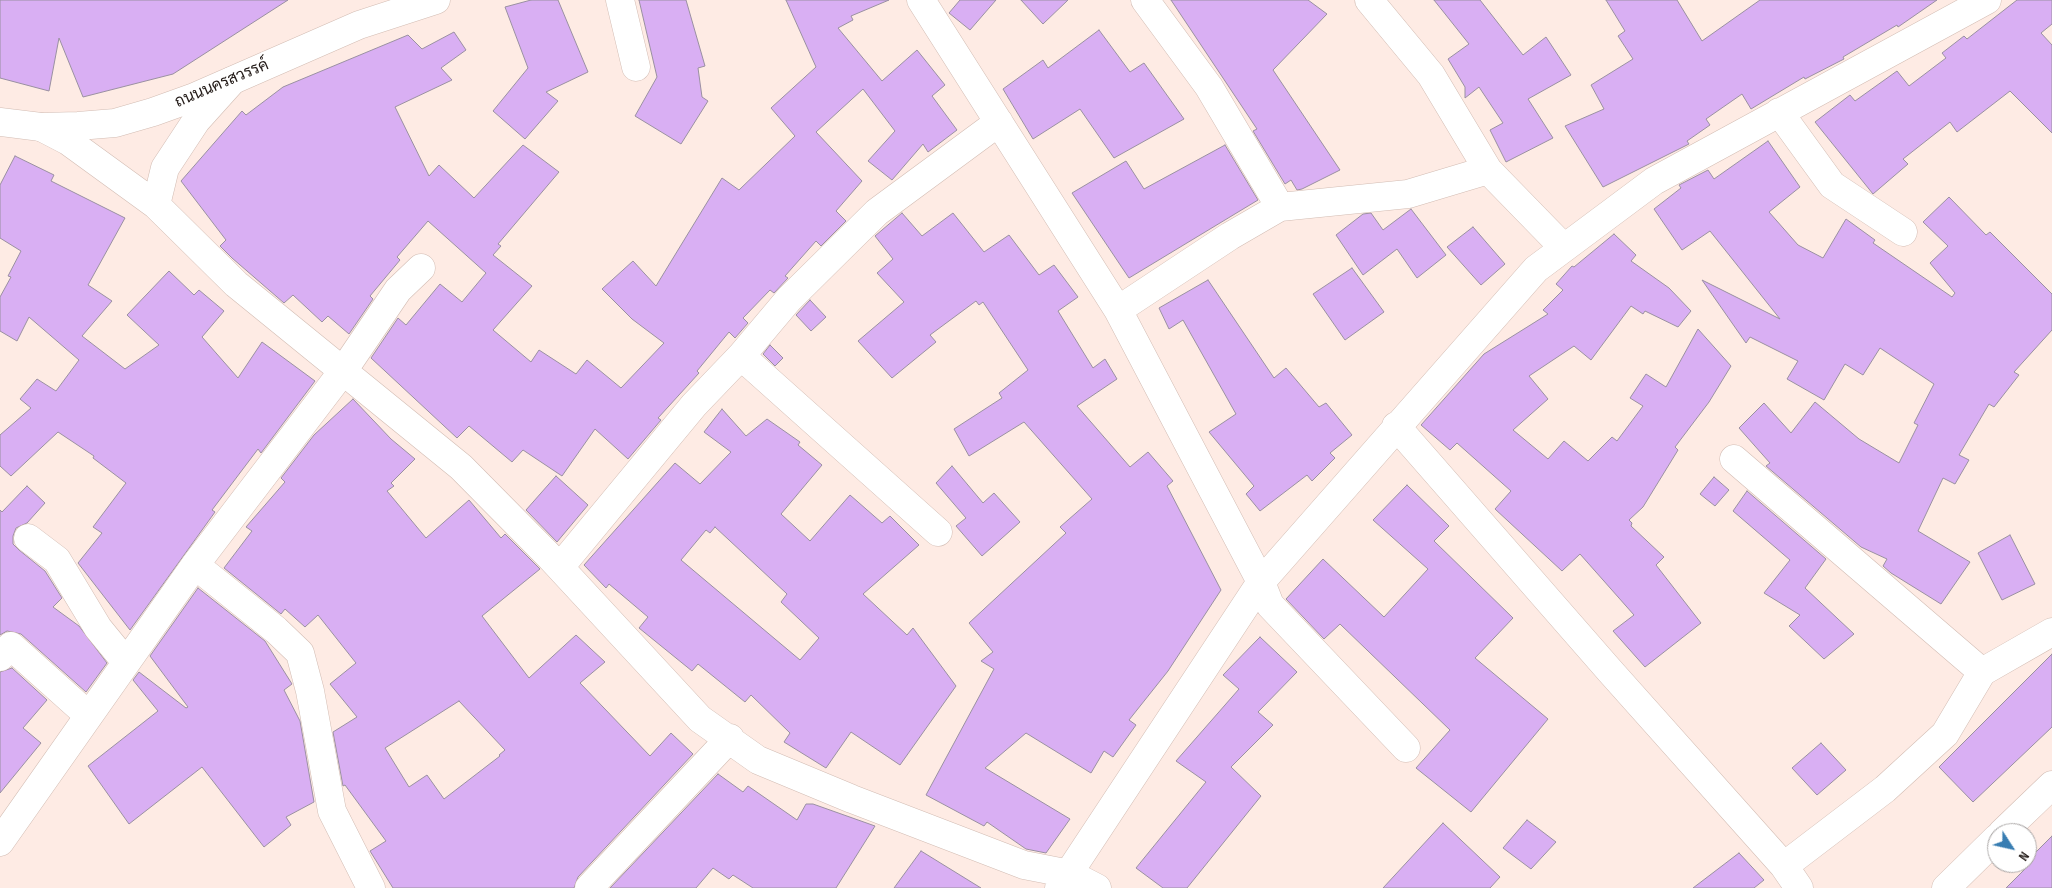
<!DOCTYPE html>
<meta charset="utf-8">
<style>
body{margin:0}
#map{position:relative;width:2052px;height:888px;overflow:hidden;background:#feebe4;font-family:"Sofia Sans Condensed",sans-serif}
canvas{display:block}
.north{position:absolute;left:1987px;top:823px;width:50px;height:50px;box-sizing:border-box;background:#fff;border:1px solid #a7a3a2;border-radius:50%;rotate:125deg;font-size:14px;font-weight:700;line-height:20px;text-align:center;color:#221a17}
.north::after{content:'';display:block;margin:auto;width:18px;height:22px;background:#387db2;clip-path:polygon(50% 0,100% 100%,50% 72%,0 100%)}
</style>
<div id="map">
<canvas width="2052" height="888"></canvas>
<div class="north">N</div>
</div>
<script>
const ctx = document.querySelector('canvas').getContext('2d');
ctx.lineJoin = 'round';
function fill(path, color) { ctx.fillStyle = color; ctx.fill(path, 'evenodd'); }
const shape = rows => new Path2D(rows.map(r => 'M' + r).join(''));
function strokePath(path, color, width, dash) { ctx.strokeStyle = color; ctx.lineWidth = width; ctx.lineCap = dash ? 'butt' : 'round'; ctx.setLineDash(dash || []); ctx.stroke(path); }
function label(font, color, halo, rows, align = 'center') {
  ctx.font = font + ' "Sofia Sans Condensed",Sarabun,sans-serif'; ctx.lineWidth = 4; ctx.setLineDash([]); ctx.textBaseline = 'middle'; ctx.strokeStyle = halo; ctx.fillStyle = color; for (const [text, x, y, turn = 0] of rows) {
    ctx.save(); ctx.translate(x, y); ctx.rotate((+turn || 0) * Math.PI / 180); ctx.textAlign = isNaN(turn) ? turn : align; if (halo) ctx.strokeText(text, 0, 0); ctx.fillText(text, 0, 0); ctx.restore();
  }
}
const building = shape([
 [0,0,288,0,173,74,83,97,59,38,49,91,0,78,0,0],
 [531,0,558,0,588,72,546,92,558,101,525,139,493,111,528,68,505,7,531,0],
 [639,0,686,0,705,66,698,68,702,97,708,101,681,144,635,116,657,77,639,0],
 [786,0,889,0,851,16,853,20,838,28,882,81,917,50,945,85,932,96,957,130,928,152,923,144,892,180,868,161,895,131,863,89,816,132,862,181,836,211,846,221,821,246,816,241,785,276,788,278,774,293,770,290,743,318,748,323,735,338,729,332,697,371,699,373,658,418,661,420,628,459,595,429,562,476,523,450,512,462,469,426,457,438,371,358,398,318,406,325,440,284,462,302,486,273,428,221,397,257,400,260,370,296,373,299,349,334,328,316,322,322,293,295,284,303,232,258,220,246,226,240,181,181,242,111,246,115,283,87,408,35,422,49,454,32,466,50,441,68,452,80,395,107,429,176,439,165,474,198,523,145,559,172,498,244,501,246,493,255,532,286,493,330,531,362,539,350,576,374,587,360,621,388,664,343,632,319,602,289,633,261,656,286,722,178,739,190,795,136,771,108,816,67,786,0],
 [960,0,996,0,970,30,949,13,960,0],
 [1021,0,1068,0,1043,24,1021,0],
 [1171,0,1308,0,1327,14,1273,70,1340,170,1302,189,1297,190,1291,180,1285,184,1253,131,1257,129,1171,0],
 [1434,0,1480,0,1523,55,1546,37,1571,75,1528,99,1553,138,1506,162,1490,130,1503,123,1479,87,1465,98,1465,87,1448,59,1469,44,1434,0],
 [1606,0,1677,0,1702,41,1760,0,1937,0,1898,27,1897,25,1843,57,1844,59,1805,79,1804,77,1751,109,1742,94,1706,119,1710,125,1687,141,1689,144,1603,187,1565,126,1604,109,1591,85,1633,59,1618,36,1625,31,1606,0],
 [2017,0,2052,0,2052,24,2041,33,2052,45,2052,133,2010,91,1957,132,1950,122,1903,159,1908,164,1873,194,1815,122,1850,95,1855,101,1897,71,1909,86,1946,58,1942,53,1964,36,1967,39,2017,0],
 [1099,30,1130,72,1144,63,1184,119,1114,158,1080,109,1033,139,1003,89,1043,60,1048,68,1099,30],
 [1768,141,1800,187,1769,212,1798,245,1823,258,1846,219,1875,240,1873,243,1952,297,1955,293,1930,263,1948,246,1923,222,1949,197,1986,235,1990,232,2052,294,2052,330,2014,372,2019,375,1994,407,1989,404,1959,455,1969,460,1955,484,1943,478,1918,531,1970,562,1941,604,1891,573,1883,566,1887,559,1861,547,1766,466,1770,463,1739,428,1764,403,1791,433,1815,402,1859,439,1899,463,1918,425,1914,423,1934,384,1880,348,1863,375,1845,364,1824,400,1787,379,1798,361,1750,337,1746,343,1702,280,1780,319,1710,231,1682,250,1654,209,1681,188,1679,185,1708,170,1714,179,1768,141],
 [1225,145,1258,200,1129,278,1072,193,1126,161,1144,189,1225,145],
 [15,156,54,175,51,181,125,218,88,285,112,301,82,336,125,369,159,345,127,315,169,271,194,295,199,290,224,311,202,337,238,378,262,342,315,381,261,453,258,449,212,510,215,512,130,630,78,563,102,533,93,527,126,483,93,458,94,456,58,432,11,476,0,466,0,435,31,408,20,399,37,379,56,391,79,360,29,317,17,341,0,331,0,297,11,277,8,276,21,251,0,238,0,185,15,156],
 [1411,209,1446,255,1417,278,1397,249,1363,275,1336,235,1363,214,1371,213,1383,230,1411,209],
 [902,213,922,236,953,213,984,252,1009,235,1039,275,1054,265,1078,297,1058,311,1093,368,1105,359,1117,379,1077,406,1130,467,1148,452,1173,481,1167,486,1221,590,1168,671,1129,720,1136,725,1113,757,1104,751,1091,773,1026,733,985,768,1070,819,1046,853,1026,849,987,822,984,826,926,795,994,669,981,661,993,652,969,623,1066,533,1060,527,1092,499,1024,422,969,456,954,429,1002,398,999,393,1028,370,983,302,979,305,976,301,930,335,936,342,892,378,858,341,904,302,877,273,893,259,875,236,902,213],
 [1473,227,1505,264,1481,285,1447,247,1473,227],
 [1614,234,1636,255,1631,261,1669,288,1691,311,1678,327,1645,311,1643,314,1631,306,1591,360,1574,346,1529,376,1548,399,1513,430,1548,459,1564,441,1588,461,1612,437,1617,441,1643,406,1630,398,1646,374,1666,387,1698,329,1731,366,1709,402,1675,447,1678,450,1643,507,1629,520,1632,523,1631,526,1664,557,1656,565,1701,623,1645,667,1613,631,1634,615,1580,554,1562,571,1495,509,1511,491,1457,443,1450,450,1421,425,1484,354,1548,314,1543,310,1563,290,1556,284,1572,266,1574,267,1614,234],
 [1352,268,1384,312,1345,340,1313,294,1352,268],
 [1208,280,1274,378,1286,368,1319,407,1326,403,1352,435,1330,453,1335,458,1312,481,1307,475,1260,511,1246,494,1254,486,1209,432,1236,414,1183,320,1169,329,1159,308,1208,280],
 [810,300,826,317,811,331,796,315,810,300],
 [770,345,783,358,775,366,763,354,770,345],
 [353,399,391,439,415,459,391,483,394,486,387,491,426,538,469,500,501,538,505,534,540,569,482,616,529,678,576,635,605,662,580,683,650,756,671,733,693,754,578,877,574,888,393,888,370,851,386,841,345,785,343,786,333,732,357,717,330,684,356,663,318,615,305,627,285,609,281,614,224,568,252,531,246,527,285,482,281,478,314,435,353,399],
 [459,701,505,750,499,755,500,756,444,799,427,775,409,787,385,748,459,701],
 [722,409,746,436,767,419,800,442,798,445,822,465,781,514,810,541,850,495,882,523,890,516,919,545,863,594,907,635,913,628,956,686,900,765,851,732,826,768,784,742,790,733,751,695,745,702,698,664,692,671,639,628,648,617,609,584,606,588,584,565,675,463,700,484,731,452,704,432,722,409],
 [715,527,786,593,787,594,781,602,819,638,800,660,681,560,706,530,710,533,715,527],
 [952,466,983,503,994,493,1020,522,982,556,956,526,966,518,936,483,952,466],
 [556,476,588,505,557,542,526,510,556,476],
 [1714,477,1729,490,1715,506,1700,494,1714,477],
 [1407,485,1449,526,1434,541,1513,618,1475,658,1548,719,1471,812,1416,768,1450,730,1340,624,1324,639,1286,599,1323,559,1384,617,1428,569,1373,520,1407,485],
 [27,486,45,503,27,523,16,528,13,536,13,544,19,550,45,571,62,598,53,607,79,626,107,663,86,692,21,634,7,631,0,635,0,510,2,512,27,486],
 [1747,491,1826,559,1805,588,1854,634,1824,659,1789,626,1800,615,1764,593,1790,560,1733,511,1747,491],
 [2010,535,2035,584,2002,600,1978,553,2010,535],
 [198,588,265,641,292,684,284,690,300,721,314,802,286,817,291,825,264,847,202,767,129,824,88,766,158,711,133,680,139,672,186,708,188,707,150,656,198,588],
 [1260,637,1297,672,1258,712,1273,725,1231,767,1261,796,1187,888,1163,888,1136,868,1206,782,1176,761,1239,689,1223,675,1260,637],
 [2052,654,2052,727,1973,802,1939,767,2052,654],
 [12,668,47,700,23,728,41,743,0,793,0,672,12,668],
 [1821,743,1846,770,1817,795,1792,768,1821,743],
 [718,774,743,792,748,786,797,820,806,804,813,804,875,826,836,888,753,888,733,875,729,879,713,868,696,888,610,888,718,774],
 [1527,820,1556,842,1531,869,1503,848,1527,820],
 [1443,823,1500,877,1490,888,1383,888,1443,823],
 [2052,836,2052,888,2006,888,2032,862,2029,859,2052,836],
 [921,851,981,888,894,888,921,851],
 [1739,853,1764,880,1754,888,1693,888,1739,853]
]);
const minor = shape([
 [620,0,636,67],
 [921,0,1118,310,1261,582,1270,605,1406,748],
 [1145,0,1209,87,1280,207],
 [1369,0,1431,75,1488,170],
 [1779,112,1832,185,1903,232],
 [41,127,68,141,156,205,236,284,461,467,551,558,700,719,758,760,852,799,1024,865,1070,874,1097,888],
 [156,205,165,168,196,121,232,81],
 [1118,310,1230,236,1280,207,1408,194,1488,170,1564,248],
 [741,356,938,532],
 [1396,426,1610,671,1784,866,1799,888],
 [1734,459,1982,672],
 [28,538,57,560,98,628,125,661],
 [195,565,276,630,300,653,310,691,332,811,371,888],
 [560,567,694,405,741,356,789,299,877,212,999,122],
 [0,657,11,646,88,715],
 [2002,833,2052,785],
 [0,842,195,565,343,371,398,290,421,268],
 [1784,866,1885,789,1945,734,1982,672,2052,632],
 [589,888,730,738],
 [1059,888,1261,582,1536,269,1654,181,1987,0],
 [1946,888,1997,838]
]);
const major = shape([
 [0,122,41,127,78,126,115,123,153,112,192,98,359,25,436,0]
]);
const streetNames = [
 ["ถนนนครสวรรค์",222,84,-23]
];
fill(building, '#d9aff3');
strokePath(building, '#9a90a1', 1);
strokePath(minor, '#d2bcb3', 29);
strokePath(major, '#d2bcb3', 29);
strokePath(minor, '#fff', 28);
strokePath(major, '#fff', 28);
label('16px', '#221a17', '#fff', streetNames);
</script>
